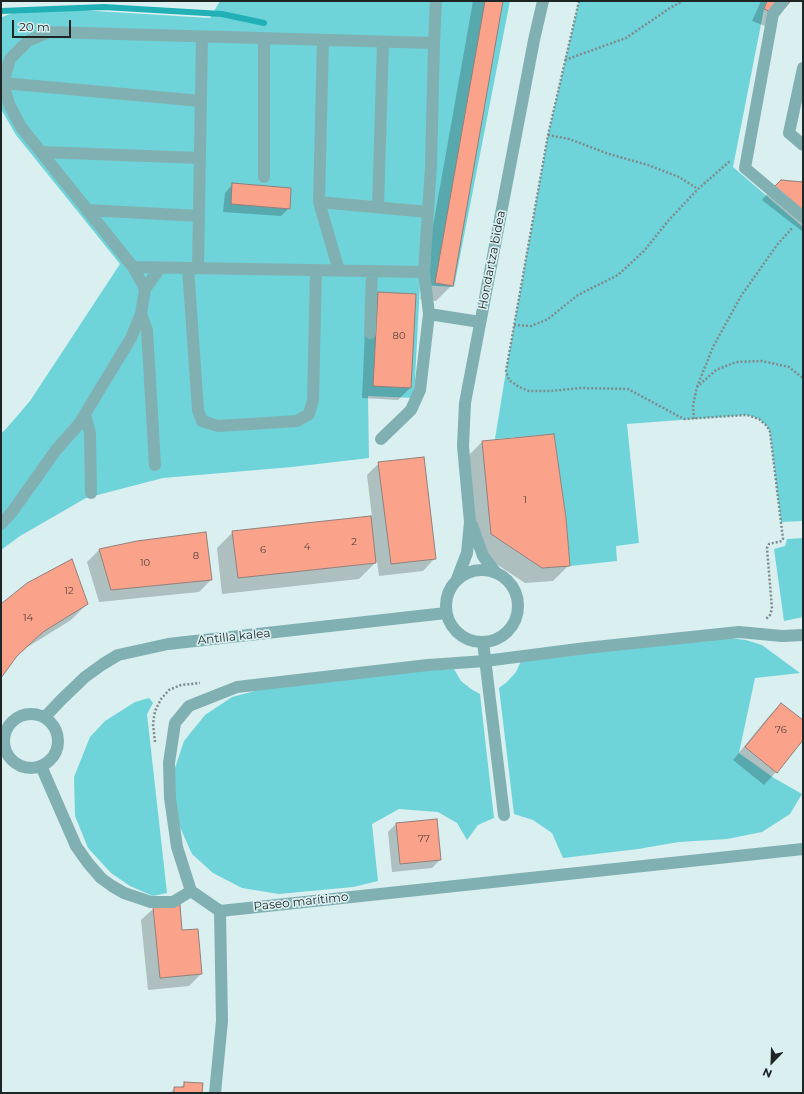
<!DOCTYPE html>
<meta charset="utf-8">
<style>
body{margin:0}
#map{position:relative;width:804px;height:1094px;overflow:hidden;background:#daeff0;font-family:Montserrat,sans-serif}
canvas{display:block}
.frame{position:absolute;inset:0;border:2px solid #1d2525;pointer-events:none}
.north{position:absolute;left:752px;top:1042px;width:40px;height:40px;-webkit-text-stroke:3px #daeff0;paint-order:stroke;rotate:203deg;font-size:11px;font-weight:700;line-height:16px;text-align:center;color:#1d2525}
.north::after{content:'';display:block;margin:auto;width:14px;height:18px;background:#1d2525;clip-path:polygon(50% 0,100% 100%,50% 72%,0 100%)}
.scale{position:absolute;left:12px;top:20px;width:59px;height:18px;box-sizing:border-box;border:2px solid #1d2525;border-top:0;padding-left:5px;font-size:12px;line-height:14px;white-space:nowrap;color:#1d2525;-webkit-text-stroke:3px #daeff0;paint-order:stroke}
</style>
<div id="map">
<canvas width="804" height="1094"></canvas>
<div class="frame"></div>
<div class="north">N</div>
<div class="scale">20 m</div>
</div>
<script>
const ctx = document.querySelector('canvas').getContext('2d');
ctx.lineJoin = 'round';
function fill(path, color) { ctx.fillStyle = color; ctx.fill(path, 'evenodd'); }
const shape = rows => new Path2D(rows.map(r => 'M' + r).join(''));
function strokePath(path, color, width, dash) { ctx.strokeStyle = color; ctx.lineWidth = width; ctx.lineCap = dash ? 'butt' : 'round'; ctx.setLineDash(dash || []); ctx.stroke(path); }
function label(font, color, halo, rows, align = 'center') {
  ctx.font = font + ' Montserrat,sans-serif'; ctx.lineWidth = 3.5; ctx.setLineDash([]); ctx.textBaseline = 'middle'; ctx.strokeStyle = halo; ctx.fillStyle = color; for (const [text, x, y, turn = 0] of rows) {
    ctx.save(); ctx.translate(x, y); ctx.rotate((+turn || 0) * Math.PI / 180); ctx.textAlign = isNaN(turn) ? turn : align; if (halo) ctx.strokeText(text, 0, 0); ctx.fillText(text, 0, 0); ctx.restore();
  }
}
const green = shape([
 [220,1,510,1,454,287,420,285,414,398,368,396,369,458,292,467,163,478,86,498,20,536,1,550,1,433,5,430,30,401,120,264,16,135,1,109,1,19,2,17,29,7,210,18],
 [579,1,767,1,764,9,733,167,803,227,803,521,781,522,770,432,767,426,759,419,747,415,627,424,639,543,616,546,617,561,570,566,566,518,554,434,495,439,506,371,548,135],
 [803,538,803,617,784,621,774,549,785,546,787,539],
 [720,637,746,640,762,645,800,673,755,678,739,753,774,778,802,794,790,814,762,832,727,839,679,842,638,849,563,858,552,833,533,820,514,814,499,688,507,682,516,672,521,661],
 [454,669,461,681,471,689,480,694,494,818,478,825,467,840,457,823,438,812,399,809,372,824,378,881,353,887,279,894,242,888,213,873,192,854,178,823,173,791,174,771,184,741,205,715,232,697,266,688,419,670],
 [149,698,153,703,147,714,167,893,153,896,130,886,111,873,88,848,75,816,74,777,90,737,105,721,135,702]
]);
const shadow = shape([
 [473,1,502,1,452,285,436,301,420,299],
 [761,1,790,1,765,26,752,21],
 [803,183,803,232,762,200,768,193],
 [233,184,289,208,281,216,223,212,225,193],
 [378,293,410,388,398,400,362,398,366,305],
 [553,435,569,565,553,581,525,583,475,550,466,458,482,442],
 [379,463,435,558,423,571,379,576,377,561,359,579,222,594,217,548,233,532,372,517,367,475],
 [99,550,211,580,199,592,99,602,87,562],
 [87,604,71,620,26,648,12,660,1,677,1,606],
 [781,704,803,722,803,739,776,772,764,785,733,760,769,716],
 [396,824,440,860,432,868,392,872,388,832],
 [154,908,181,931,201,974,189,986,148,990,141,920],
 [185,1083,201,1093,170,1093,175,1088,180,1088]
]);
const stream = shape([
 [1,11,104,7,222,14,264,23]
]);
const building = shape([
 [485,1,503,1,453,286,435,283,485,1],
 [767,1,791,1,778,15,764,9,767,1],
 [781,180,803,182,803,211,774,187,781,180],
 [232,183,291,188,290,209,231,204,232,183],
 [378,292,416,294,411,388,373,386,378,292],
 [554,434,566,518,570,566,542,568,491,534,482,441,554,434],
 [424,457,436,559,391,564,378,462,424,457],
 [371,516,376,563,238,578,232,531,371,516],
 [206,532,212,580,111,590,99,549,137,541,206,532],
 [72,559,88,604,43,632,17,656,1,678,1,604,27,583,72,559],
 [781,703,803,720,803,740,777,773,745,747,781,703],
 [437,819,441,860,400,864,396,823,437,819],
 [180,905,182,930,198,929,202,974,160,978,153,907,180,905],
 [184,1082,203,1083,202,1093,174,1093,174,1087,184,1087,184,1082]
]);
const path = shape([
 [579,1,548,135,506,371,509,380,519,387,529,391,551,391,581,388,628,389,684,419,747,415,759,419,767,426,770,432,783,539,782,541,769,544,767,548,772,609,770,615,766,619],
 [565,60,626,38,670,8,683,1],
 [548,135,569,139,609,154,648,165,679,177,698,189],
 [514,325,531,326,548,319,578,295,618,275,644,251,668,221,698,189,730,161],
 [697,387,713,347,741,296,777,245,793,227],
 [694,419,693,405,697,387,716,370,736,362,762,361,789,367,803,378],
 [1,731,4,732],
 [155,742,153,724,155,711,161,699,169,690,181,685,200,683]
]);
const service = shape([
 [323,40,319,202,339,271],
 [434,43,436,1],
 [803,68,789,133,803,145],
 [3,83,201,101],
 [41,152,200,158],
 [264,177,264,39],
 [319,202,428,212],
 [378,207,383,42],
 [87,210,199,216],
 [133,267,424,272],
 [188,268,198,410,202,421,218,426,297,421,309,414,313,400,316,271],
 [198,268,202,37],
 [145,289,160,268],
 [141,314,147,330,155,465],
 [429,314,480,322],
 [370,333,372,271],
 [85,414,90,433,91,493],
 [1,524,12,512,56,450,79,424,85,414,131,338,141,314,145,289,133,267,21,127,9,104,3,83,10,59,28,41,49,32,434,43,431,166,424,272,429,314,420,390,411,410,381,439],
 [41,766,76,846,88,863,101,878,112,886,124,893,151,902]
]);
const pedestrian = shape([
 [783,1,773,14,745,168,803,217],
 [483,642,504,815],
 [151,902,173,902,191,891],
 [220,911,191,891,177,847,170,798,169,763,175,723,189,706,237,687,428,665,485,661,586,648,739,632,782,636,803,635],
 [215,1093,222,1021,220,911,803,849]
]);
const minor = shape([
 [472,525,483,556,496,573],
 '446 606a36 36 0 1 1 72 0a36 36 0 1 1-72 0Z',
 [457,579,467,553,470,522,463,446,465,403,534,40,543,1],
 '4 741a27 27 0 1 1 54 0a27 27 0 1 1-54 0Z',
 [45,717,61,700,85,677,103,664,118,655,168,644,446,613]
]);
const numberNames = [
 ["80",399,336],
 ["1",525,500],
 ["2",354,542],
 ["4",307,547],
 ["6",263,550],
 ["8",196,556],
 ["10",145,563],
 ["12",69,591],
 ["14",28,618],
 ["76",781,730],
 ["77",424,839]
];
const streetNames = [
 ["Hondartza bidea",492,260,-79],
 ["Antilla kalea",234,637,-6],
 ["Paseo marítimo",301,902,-6]
];
fill(green, '#6ed4d9');
fill(shadow, '#0003');
strokePath(stream, '#21b0b6', 6);
fill(building, '#fba28b');
strokePath(building, '#91807b', 1);
strokePath(path, '#7e8c8d', 2.5, [2, 2]);
strokePath(service, '#81b0b3', 12);
strokePath(pedestrian, '#81b0b3', 12);
strokePath(minor, '#81b0b3', 12);
label('10px', '#54443e', null, numberNames);
label('12px', '#1d2525', '#daeff0', streetNames);
</script>
